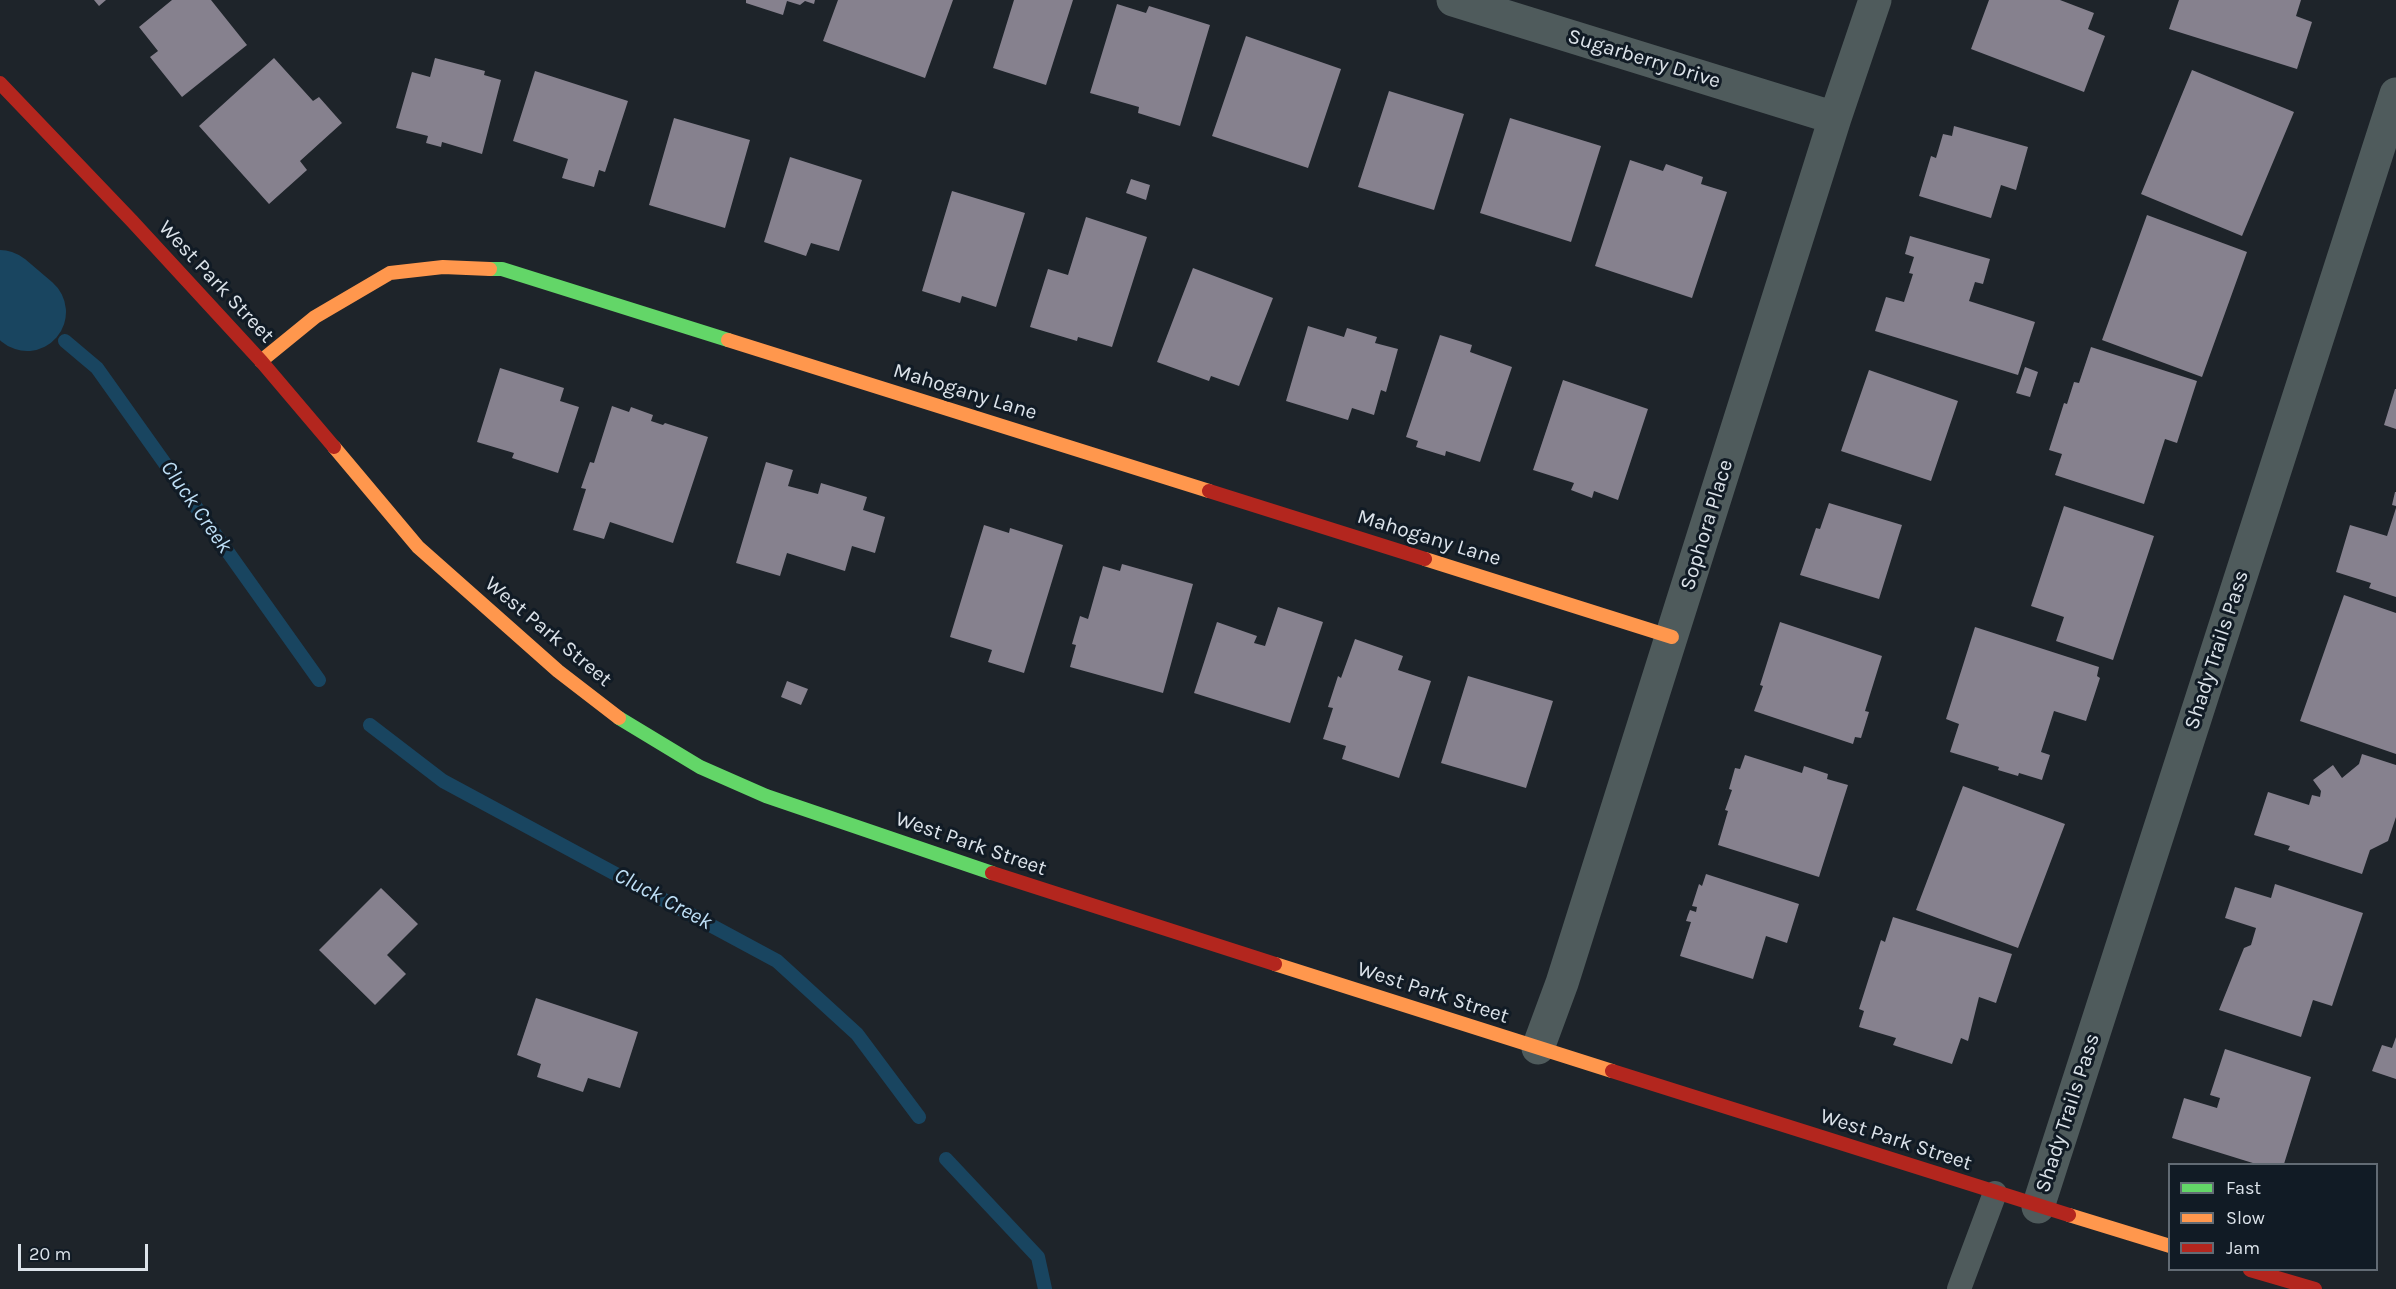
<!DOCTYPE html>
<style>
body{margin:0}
#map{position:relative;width:2396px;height:1289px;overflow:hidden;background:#1e242a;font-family:Karla,sans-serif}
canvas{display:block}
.legend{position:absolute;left:2168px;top:1163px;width:210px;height:108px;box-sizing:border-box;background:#111b25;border:2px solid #626b74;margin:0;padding:8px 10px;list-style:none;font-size:18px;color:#dce3ea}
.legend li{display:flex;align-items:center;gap:12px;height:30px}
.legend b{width:30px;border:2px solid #626b74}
.scale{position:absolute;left:18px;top:1244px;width:130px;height:27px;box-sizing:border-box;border:3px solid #dce3ea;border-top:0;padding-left:8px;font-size:18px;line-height:21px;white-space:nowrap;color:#dce3ea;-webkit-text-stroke:4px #111b25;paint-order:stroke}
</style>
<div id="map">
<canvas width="2396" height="1289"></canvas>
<ul class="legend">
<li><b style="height:8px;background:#63d668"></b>Fast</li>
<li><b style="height:8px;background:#ff974d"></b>Slow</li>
<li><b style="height:8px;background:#b3261e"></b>Jam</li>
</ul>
<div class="scale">20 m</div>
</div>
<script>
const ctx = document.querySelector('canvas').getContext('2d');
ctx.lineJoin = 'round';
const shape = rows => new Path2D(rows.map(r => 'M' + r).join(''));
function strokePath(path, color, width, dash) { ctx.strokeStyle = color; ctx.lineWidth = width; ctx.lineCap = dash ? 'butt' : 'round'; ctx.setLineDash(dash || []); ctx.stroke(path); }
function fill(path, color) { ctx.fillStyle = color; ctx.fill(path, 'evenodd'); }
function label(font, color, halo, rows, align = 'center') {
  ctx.font = font + ' Karla,sans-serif'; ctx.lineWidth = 6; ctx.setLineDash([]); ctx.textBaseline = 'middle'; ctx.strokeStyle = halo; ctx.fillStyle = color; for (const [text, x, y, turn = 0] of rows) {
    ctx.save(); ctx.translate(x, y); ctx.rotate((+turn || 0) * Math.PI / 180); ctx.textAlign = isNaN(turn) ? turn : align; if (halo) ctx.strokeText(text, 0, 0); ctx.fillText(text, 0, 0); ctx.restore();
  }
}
const stream = shape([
 [65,341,97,368,319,680],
 [370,725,443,781,777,961,857,1034,919,1117],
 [946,1159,1038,1257,1045,1289]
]);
const river = shape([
 [0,289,27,312]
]);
const building = shape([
 [94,0,106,0,99,6],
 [172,0,211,0,247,45,182,97,150,57,158,51,139,27],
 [746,0,815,0,814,4,805,1,800,5,787,1,783,15,746,3],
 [838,0,953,0,925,78,823,41],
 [1014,0,1073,0,1046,85,993,68],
 [1989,0,2060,0,2094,13,2088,29,2105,36,2084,92,1971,49],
 [2179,0,2301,0,2296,16,2312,22,2297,69,2169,29],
 [1117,4,1146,13,1149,6,1210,25,1180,126,1138,113,1139,107,1090,93],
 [1246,36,1341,69,1308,168,1212,136],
 [274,58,313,101,319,97,342,123,300,161,307,170,269,204,199,126],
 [435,58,485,71,484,75,501,80,482,154,442,142,441,147,426,143,428,136,396,128,412,72,430,77],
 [2192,70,2294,112,2242,236,2141,194],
 [535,71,628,101,605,172,599,170,594,187,562,178,568,159,513,141],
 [1389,91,1464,114,1434,210,1358,187],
 [674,118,750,140,725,228,649,205],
 [1510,118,1601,146,1571,242,1480,213],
 [1954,126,2028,147,2016,190,2001,185,1991,218,1919,196,1931,156,1936,158,1943,134,1952,136],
 [790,157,862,180,839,251,811,243,806,256,764,242],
 [1630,160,1663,171,1666,164,1703,177,1701,184,1727,192,1692,298,1595,266],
 [1131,179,1150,185,1146,200,1126,193],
 [952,191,1025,213,996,307,962,296,960,303,922,291],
 [2147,215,2247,252,2202,377,2102,340],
 [1086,217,1147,237,1112,347,1078,337,1077,341,1030,327,1048,269,1068,275],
 [1910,236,1990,259,1983,284,1975,282,1969,301,2035,322,2018,375,1875,331,1886,297,1904,302,1913,274,1909,273,1914,257,1905,254],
 [1193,268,1273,298,1239,386,1211,376,1209,381,1157,362],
 [1308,326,1344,337,1347,328,1377,337,1375,343,1398,349,1386,392,1381,390,1374,415,1352,408,1348,420,1286,401],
 [1440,335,1472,345,1470,352,1512,367,1480,462,1446,451,1445,456,1416,447,1418,441,1406,437],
 [2091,347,2197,381,2177,443,2165,439,2144,504,2055,475,2062,454,2049,450,2064,403,2067,404,2074,382,2079,383],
 [2025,367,2038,372,2030,397,2016,393],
 [500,368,564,388,560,401,579,407,558,473,512,458,514,453,477,442],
 [1869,370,1958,401,1931,481,1841,451],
 [1563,380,1648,409,1618,500,1594,491,1592,498,1571,490,1574,483,1533,470],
 [2395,389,2396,389,2396,429,2384,425],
 [612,406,629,412,631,407,653,415,651,421,663,425,665,423,708,437,673,543,610,522,604,539,573,530,586,489,581,488,590,462,594,463],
 [766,462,793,470,788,486,818,494,821,483,867,497,863,510,885,517,875,553,852,546,845,571,787,553,780,576,736,563],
 [2395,492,2396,492,2396,506,2392,505],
 [1829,503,1902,525,1879,599,1800,575,1816,528,1820,529],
 [2064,506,2154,536,2113,660,2056,641,2064,617,2031,606],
 [2396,508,2396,597,2369,588,2371,583,2336,572,2350,525,2387,536],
 [984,525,1009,533,1010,528,1063,545,1024,673,988,662,992,650,950,637],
 [1122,564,1193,584,1163,693,1070,667,1076,645,1072,644,1080,616,1088,619,1103,566,1120,571],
 [2344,595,2396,613,2396,754,2300,721],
 [1278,607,1323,622,1290,723,1194,693,1217,622,1257,636,1254,643,1265,646],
 [1780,622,1882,656,1865,711,1869,712,1861,738,1855,737,1853,744,1754,711,1763,686,1760,685],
 [1975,627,2099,667,2097,676,2100,678,2086,721,2054,711,2041,752,2050,755,2042,780,2019,773,2018,776,1998,770,1999,767,1950,752,1959,724,1946,719],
 [1355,639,1403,656,1398,670,1431,681,1399,778,1342,759,1346,746,1323,739,1333,708,1328,707,1338,676,1341,678],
 [1468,676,1553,701,1526,788,1441,763],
 [787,681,808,689,801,705,781,697],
 [2362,754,2396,765,2396,817,2388,841,2370,850,2362,874,2288,850,2290,846,2254,835,2268,792,2309,805,2312,795,2320,797,2321,791,2313,780,2333,765,2342,778,2359,764],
 [1745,755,1802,773,1804,766,1828,774,1827,779,1848,785,1819,877,1718,845,1728,811,1725,810,1732,790,1729,789,1735,768,1740,769],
 [1963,786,2065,824,2018,948,1916,910],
 [1706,874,1799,904,1787,943,1766,936,1753,979,1680,956,1691,922,1686,921,1688,915,1690,910,1696,912,1697,907,1692,906,1699,884,1702,886],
 [2275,884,2363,913,2332,1006,2313,1000,2301,1037,2219,1010,2244,948,2251,945,2256,928,2225,918,2235,887,2271,898],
 [381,888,418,924,387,955,406,974,375,1005,319,950],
 [1893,917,2012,954,1996,1003,1979,997,1968,1041,1961,1038,1952,1064,1893,1045,1896,1038,1859,1027,1864,1011,1859,1009,1881,940,1885,942],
 [536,998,638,1032,620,1088,588,1078,583,1092,537,1077,541,1064,517,1055],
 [2396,1037,2396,1079,2372,1071,2382,1045,2392,1048],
 [2225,1049,2311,1077,2284,1164,2256,1164,2172,1138,2184,1098,2217,1108,2220,1098,2210,1095]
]);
const lane = shape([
 [1959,1289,1995,1193]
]);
const street = shape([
 [1453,0,1835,118],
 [1538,1048,1562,983,1835,118,1875,0],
 [2038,1207,2396,94]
]);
const fast = shape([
 [490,269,502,269,728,340],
 [619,718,700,767,766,796,992,873]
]);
const slow = shape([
 [728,340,1209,491],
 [261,361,315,317,390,273,443,267,490,269],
 [334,447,418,547,558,671,619,718],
 [1425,559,1672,637],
 [1275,964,1612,1071],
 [2069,1215,2170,1246]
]);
const jam = shape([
 [0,83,132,221,261,361,334,447],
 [1209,491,1425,559],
 [992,873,1275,964],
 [1612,1071,2069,1215],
 [2250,1270,2315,1289]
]);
const streetNames = [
 ["Sugarberry Drive",1644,59,17],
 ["West Park Street",216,282,47],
 ["Mahogany Lane",965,392,17],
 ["Sophora Place",1707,525,-73],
 ["Mahogany Lane",1429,538,17],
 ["West Park Street",548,632,40],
 ["Shady Trails Pass",2217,650,-72],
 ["West Park Street",971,844,19],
 ["West Park Street",1433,993,18],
 ["Shady Trails Pass",2068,1113,-72],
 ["West Park Street",1896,1140,18]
];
const waterNames = [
 ["Cluck Creek",196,507,55],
 ["Cluck Creek",663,899,28]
];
strokePath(stream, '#194560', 14);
strokePath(river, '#194560', 78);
fill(building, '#86818e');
strokePath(lane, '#4f5b5c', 24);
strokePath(street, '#4f5b5c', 33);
strokePath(fast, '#63d668', 14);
strokePath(slow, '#ff974d', 14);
strokePath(jam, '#b3261e', 14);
label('21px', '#dce3ea', '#111b25', streetNames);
label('italic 22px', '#bedff6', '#111b25', waterNames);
</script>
